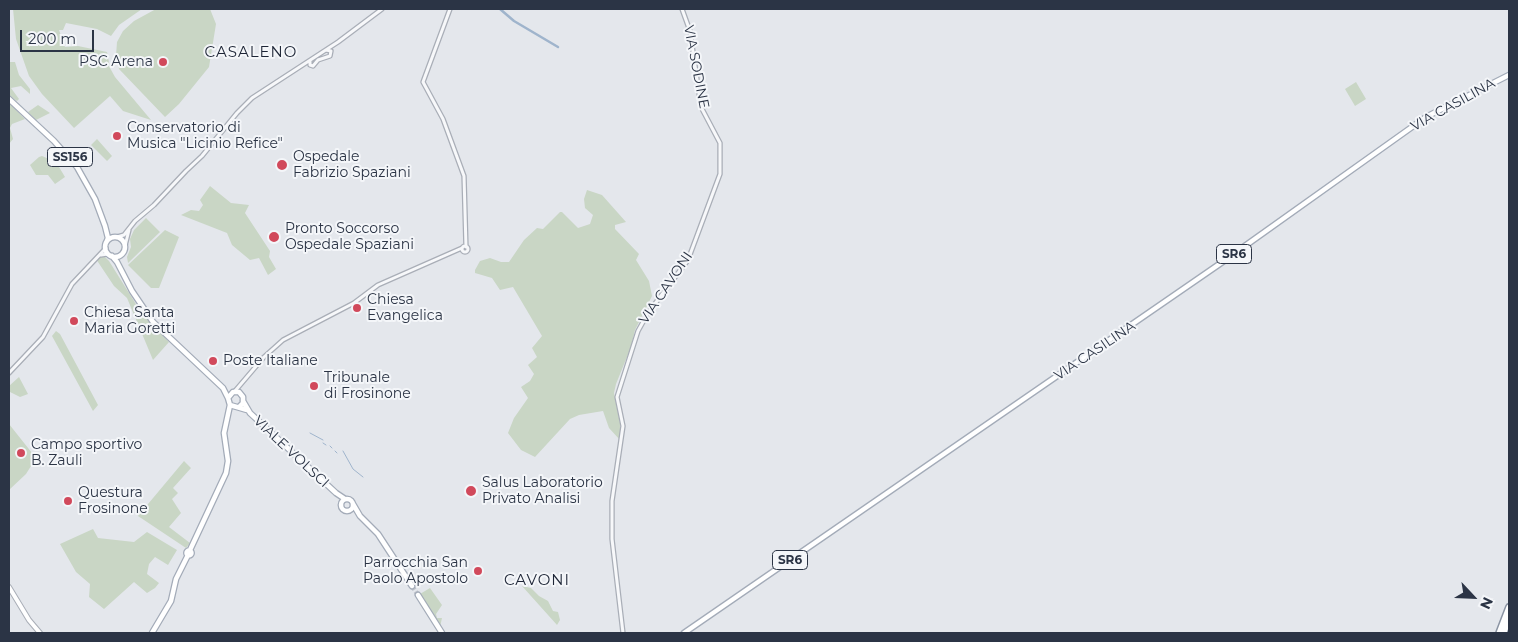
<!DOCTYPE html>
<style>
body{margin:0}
#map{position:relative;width:1518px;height:642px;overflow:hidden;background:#e4e7ec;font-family:Montserrat,sans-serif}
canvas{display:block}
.frame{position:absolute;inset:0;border:10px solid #2b3445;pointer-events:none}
.north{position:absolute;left:1448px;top:572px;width:50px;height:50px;-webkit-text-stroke:4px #f4f6f9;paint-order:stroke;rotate:115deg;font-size:14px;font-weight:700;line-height:20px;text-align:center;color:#2b3445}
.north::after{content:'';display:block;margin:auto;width:18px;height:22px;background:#2b3445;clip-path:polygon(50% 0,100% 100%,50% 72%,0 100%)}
.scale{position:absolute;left:20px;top:30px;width:74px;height:22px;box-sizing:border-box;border:2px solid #2b3445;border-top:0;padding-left:6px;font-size:15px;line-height:18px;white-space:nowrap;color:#2b3445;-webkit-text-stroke:4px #f4f6f9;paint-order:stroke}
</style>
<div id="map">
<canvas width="1518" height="642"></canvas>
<div class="frame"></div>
<div class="north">N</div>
<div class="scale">200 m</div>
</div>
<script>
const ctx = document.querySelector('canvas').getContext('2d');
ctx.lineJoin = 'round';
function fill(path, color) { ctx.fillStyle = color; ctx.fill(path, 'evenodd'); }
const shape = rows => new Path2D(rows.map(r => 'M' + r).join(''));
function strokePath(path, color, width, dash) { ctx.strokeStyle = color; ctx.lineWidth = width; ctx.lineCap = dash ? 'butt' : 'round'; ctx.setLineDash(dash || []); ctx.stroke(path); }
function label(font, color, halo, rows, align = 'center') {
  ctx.font = font + ' Montserrat,sans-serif'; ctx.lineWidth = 4; ctx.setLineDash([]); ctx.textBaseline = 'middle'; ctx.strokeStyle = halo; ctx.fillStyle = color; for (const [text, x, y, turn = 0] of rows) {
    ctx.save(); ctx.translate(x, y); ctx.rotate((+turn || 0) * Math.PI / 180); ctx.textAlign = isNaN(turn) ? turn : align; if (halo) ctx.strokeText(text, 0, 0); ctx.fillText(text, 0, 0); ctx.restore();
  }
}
const green = shape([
 [13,9,142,9,119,25,111,36,97,29,66,23,63,30,59,30,65,47,78,46,107,52,110,68,115,77,151,120,123,111,110,96,74,128,42,94,29,76,16,39],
 [156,9,210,9,216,24,209,67,179,104,165,117,119,69,116,56,117,42,123,31,134,21],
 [9,62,15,62,19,75,30,89,30,94,21,86,11,88,19,99,17,101,9,95],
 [1356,82,1366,99,1355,106,1345,89],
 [9,103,25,119,12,124,10,128,13,139,9,144],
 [38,105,50,113,36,120,28,112],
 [97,139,112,156,107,161,91,145],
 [42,156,56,162,65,177,55,184,48,175,36,175,30,165,39,157],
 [210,186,231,203,249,205,245,213,270,251,269,257,276,269,268,275,259,258,250,260,232,245,227,233,181,215,191,210,199,211,203,205,200,200],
 [587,190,602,195,626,222,615,225,615,229,639,254,636,260,649,281,652,296,635,330,631,347,616,384,614,393,620,423,620,440,609,428,603,411,579,415,570,419,535,457,521,450,508,433,514,418,528,398,521,387,530,381,534,374,528,365,537,357,532,348,542,336,513,287,500,290,492,278,475,273,475,270,480,261,490,258,501,262,509,262,524,240,537,228,543,229,560,212,562,212,578,228,590,224,593,215,585,208,584,199],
 [146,218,160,232,128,263,127,257,131,247,130,239,134,230],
 [165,230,179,237,159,288,151,288,128,265],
 [100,256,105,257,109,261,139,309,169,342,153,360,127,298,114,286,96,259],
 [56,331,60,334,98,405,93,411,52,336],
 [19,377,28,394,20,397,10,392,9,386],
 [9,424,36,458,26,474,9,490],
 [184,461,191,468,173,488,178,493,172,499,181,513,169,527,190,543,186,548,138,516],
 [93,529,98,538,134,542,147,532,177,550,168,565,155,557,149,564,147,574,159,583,155,588,147,593,134,582,104,609,89,597,90,584,76,572,60,544],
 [522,586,531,588,539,596,548,601,553,611,558,612,560,620,557,625],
 [430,588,442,605,436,614,437,618,442,618,440,627,420,594]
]);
const stream = shape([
 [310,433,323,440],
 [323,443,326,445],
 [330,446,332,448],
 [335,451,337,453],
 [343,451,353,469,363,477]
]);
const canal = shape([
 [500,9,514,21,558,47]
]);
const primaryTunnel = shape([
 [412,586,418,595]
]);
const tertiary = shape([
 [450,9,423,82,443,119,464,176,466,247],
 [310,61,310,65,313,66,318,60,330,56,331,51,326,50],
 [117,237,124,235,135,221,154,205,186,171,202,156,237,113,252,98,338,42,382,9],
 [125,246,129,230],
 '462 249a3 3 0 1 1 6 0a3 3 0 1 1-6 0Z',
 [101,255,108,254],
 [9,373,43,337,72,284,106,248],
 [235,391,264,357,283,340,354,303,378,285,462,248],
 [623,633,612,539,612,501,623,426,617,397,638,331,648,313,688,260,720,174,720,143,701,107,690,31,682,9]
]);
const secondary = shape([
 [9,587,29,620,40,633]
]);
const primary = shape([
 [9,99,54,141,77,167,95,199,105,226,108,238,106,243],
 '105 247a10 10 0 1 1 20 0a10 10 0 1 1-20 0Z',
 [112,256,117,262,132,291,153,322,223,388,228,398],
 [243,401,250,413,336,493,345,499],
 [239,407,243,403,243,397,239,392,233,392,228,398,230,405,247,410],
 '341 505a6 6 0 1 1 12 0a6 6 0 1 1-12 0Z',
 [353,504,360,516,378,534,412,586],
 [190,550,226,473,228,461,224,433,230,405],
 '186.5 553a2.5 2.5 0 1 1 5 0a2.5 2.5 0 1 1-5 0Z',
 [418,595,442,633],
 [152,633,171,601,176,579,188,555],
 [684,633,1221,263,1426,117,1509,75]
]);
const trunk = shape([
 [1499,633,1509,607],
 [1504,633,1509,619]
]);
const markers = [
 [163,62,5,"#d1495b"],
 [117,136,5,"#d1495b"],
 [282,165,6,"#d1495b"],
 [274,237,6,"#d1495b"],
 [357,308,5,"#d1495b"],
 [74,321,5,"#d1495b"],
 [213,361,5,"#d1495b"],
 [314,386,5,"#d1495b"],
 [21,453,5,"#d1495b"],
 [471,491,6,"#d1495b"],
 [68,501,5,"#d1495b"],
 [478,571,5,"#d1495b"]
];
const shields = [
 [70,157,45],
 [1234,254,35],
 [790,560,35]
];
const shieldNames = [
 ["SS156",70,157],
 ["SR6",1234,254],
 ["SR6",790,560]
];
const poiNames = [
 ["PSC Arena",153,62,"right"],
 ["Conservatorio di",127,128],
 ["Musica \"Licinio Refice\"",127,144],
 ["Ospedale",293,157],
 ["Fabrizio Spaziani",293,173],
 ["Pronto Soccorso",285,229],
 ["Ospedale Spaziani",285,245],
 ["Chiesa",367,300],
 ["Evangelica",367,316],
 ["Chiesa Santa",84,313],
 ["Maria Goretti",84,329],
 ["Poste Italiane",223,361],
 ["Tribunale",324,378],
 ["di Frosinone",324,394],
 ["Campo sportivo",31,445],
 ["B. Zauli",31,461],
 ["Salus Laboratorio",482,483],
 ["Privato Analisi",482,499],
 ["Questura",78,493],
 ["Frosinone",78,509],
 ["Parrocchia San",468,563,"right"],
 ["Paolo Apostolo",468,579,"right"]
];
const streetNames = [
 ["VIA SODINE",696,67,79],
 ["VIA CASILINA",1453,105,-29],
 ["VIA CAVONI",666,288,-56],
 ["VIA CASILINA",1095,351,-34],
 ["VIALE VOLSCI",291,452,43]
];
const neighbourhoodNames = [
 ["CASALENO",251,53],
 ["CAVONI",537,581]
];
fill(green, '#c9d6c5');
strokePath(stream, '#9fb4cc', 1);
strokePath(canal, '#9fb4cc', 2.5);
strokePath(primaryTunnel, '#bfc3cb', 4.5, [4.5, 2]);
strokePath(tertiary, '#a9aeb7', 5.5);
strokePath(secondary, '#a9aeb7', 6);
strokePath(primary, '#a3abb8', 7);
strokePath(trunk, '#8b94a3', 8);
strokePath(tertiary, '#f7f8fa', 3);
strokePath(secondary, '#fff', 4);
strokePath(primary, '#fff', 4.5);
strokePath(trunk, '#fff', 5);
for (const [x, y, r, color] of markers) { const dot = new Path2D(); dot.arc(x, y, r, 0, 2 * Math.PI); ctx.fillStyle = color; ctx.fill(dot); strokePath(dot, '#f4f6f9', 2); }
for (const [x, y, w] of shields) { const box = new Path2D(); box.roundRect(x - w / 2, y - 9.5, w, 19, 4); ctx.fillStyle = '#f4f6f9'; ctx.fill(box); strokePath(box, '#2b3445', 1); }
label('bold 12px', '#2b3445', null, shieldNames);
label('14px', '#2b3445', '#f4f6f9', poiNames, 'left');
label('14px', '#2b3445', '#f4f6f9', streetNames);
ctx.letterSpacing = '1px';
label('15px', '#1d2536', '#f4f6f9', neighbourhoodNames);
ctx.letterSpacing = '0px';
</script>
